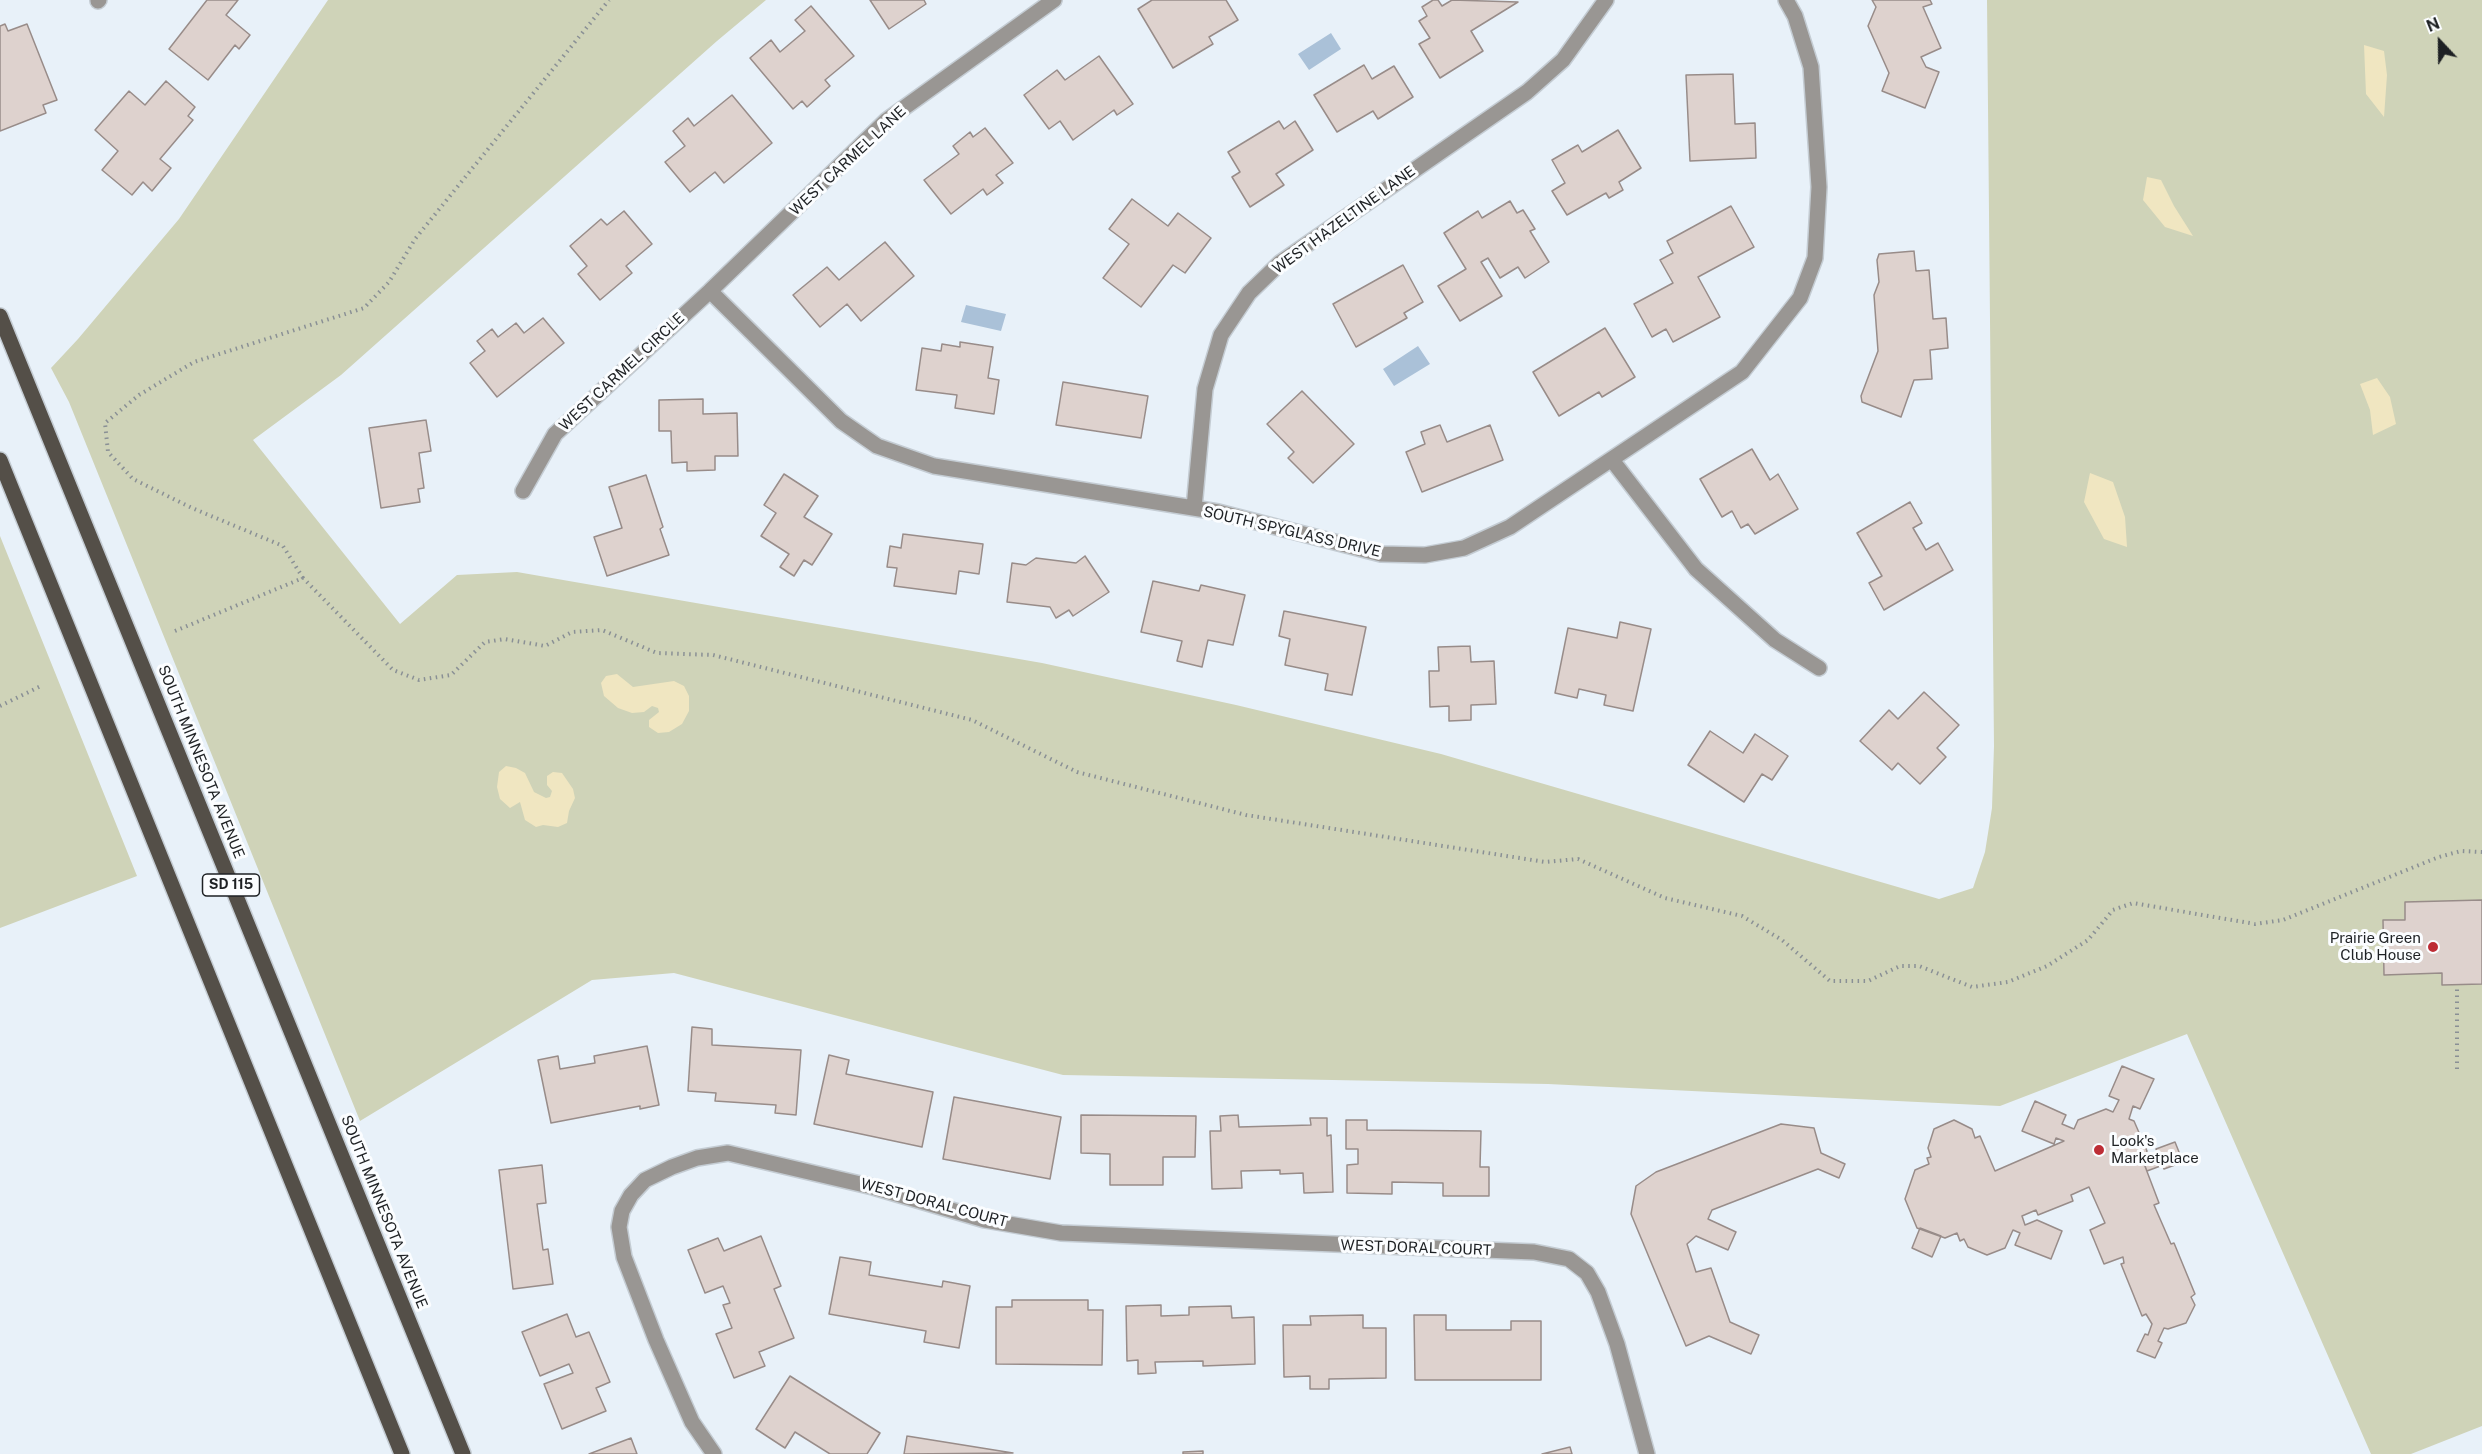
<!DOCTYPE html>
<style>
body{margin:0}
#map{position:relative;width:2482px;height:1454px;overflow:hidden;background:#e8f1f9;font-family:"Public Sans",sans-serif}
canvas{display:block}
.north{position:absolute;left:2410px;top:12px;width:60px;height:60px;-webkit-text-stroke:4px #fbfdff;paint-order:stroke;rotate:338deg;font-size:16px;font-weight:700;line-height:24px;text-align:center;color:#1e2124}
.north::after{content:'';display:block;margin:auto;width:21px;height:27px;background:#1e2124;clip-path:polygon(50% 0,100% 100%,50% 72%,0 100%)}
</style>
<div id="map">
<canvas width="2482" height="1454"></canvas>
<div class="north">N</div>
</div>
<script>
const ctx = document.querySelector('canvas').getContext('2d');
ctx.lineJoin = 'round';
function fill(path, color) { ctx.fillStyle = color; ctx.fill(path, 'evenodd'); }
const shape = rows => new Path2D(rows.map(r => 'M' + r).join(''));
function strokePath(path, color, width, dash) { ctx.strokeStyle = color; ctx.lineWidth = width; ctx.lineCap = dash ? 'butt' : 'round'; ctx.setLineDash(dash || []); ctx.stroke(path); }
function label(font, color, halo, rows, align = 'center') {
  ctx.font = font + ' "Public Sans",sans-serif'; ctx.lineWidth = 6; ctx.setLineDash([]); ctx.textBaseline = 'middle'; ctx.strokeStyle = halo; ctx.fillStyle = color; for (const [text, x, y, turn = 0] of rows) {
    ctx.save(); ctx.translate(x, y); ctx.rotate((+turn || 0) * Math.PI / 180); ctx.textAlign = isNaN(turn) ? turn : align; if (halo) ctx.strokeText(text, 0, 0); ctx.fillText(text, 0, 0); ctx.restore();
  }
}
const green = shape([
 [328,0,766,0,717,41,341,375,253,440,400,624,457,575,517,572,1042,663,1236,705,1441,754,1939,899,1973,888,1985,852,1992,808,1994,746,1987,0,2482,0,2482,1426,2411,1454,2371,1454,2187,1034,2000,1106,1548,1084,1063,1075,674,973,592,980,360,1121,69,402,51,368,78,339,179,219],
 [0,536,137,876,0,928]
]);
const sand = shape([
 [2364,45,2384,51,2387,75,2384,117,2366,94],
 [2147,177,2161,180,2174,206,2193,236,2165,227,2143,200],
 [2377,378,2390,397,2396,424,2373,435,2370,410,2360,384],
 [2090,473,2113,482,2125,517,2127,547,2104,539,2084,502],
 [617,674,633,687,674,681,684,686,689,696,689,711,682,724,669,732,658,733,649,727,649,720,659,712,658,708,652,706,644,712,632,713,618,708,604,696,601,683,606,676],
 [506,766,516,768,525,773,534,792,546,798,550,797,552,791,547,785,547,776,553,772,562,773,573,789,575,798,569,811,567,823,558,827,543,825,536,827,525,820,520,802,510,808,500,799,497,787,499,772]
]);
const water = shape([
 [1331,33,1341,49,1309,70,1298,54],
 [966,305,1006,314,1001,331,961,322],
 [1418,346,1430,364,1394,386,1383,369]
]);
const building = shape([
 [207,0,238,0,226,15,250,35,239,49,235,45,208,80,169,49,207,0],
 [870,0,924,0,926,4,889,29,870,0],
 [1152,0,1226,0,1238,20,1209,37,1213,44,1173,68,1138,9,1152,0],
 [1433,0,1438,0,1442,6,1452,0,1518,2,1471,31,1483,51,1440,78,1419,44,1430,38,1419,21,1427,16,1422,7,1433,0],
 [1872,0,1930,0,1932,4,1923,7,1941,48,1921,57,1926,67,1939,72,1925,108,1882,91,1889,73,1868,26,1876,7,1872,0],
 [811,6,854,56,825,80,830,86,807,107,802,101,793,109,750,58,771,40,780,52,805,31,795,20,811,6],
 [5,24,8,31,27,24,57,100,43,105,46,113,0,131,0,26,5,24],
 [1099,56,1133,104,1117,115,1114,110,1073,140,1060,121,1049,129,1024,95,1057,70,1065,80,1099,56],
 [1364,65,1372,79,1394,66,1413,97,1378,119,1373,111,1337,132,1314,95,1364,65],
 [1733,74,1735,124,1755,123,1756,158,1690,161,1686,75,1733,74],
 [166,81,195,107,188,116,193,120,160,159,171,168,152,191,143,182,132,195,102,170,118,151,95,130,129,91,145,105,166,81],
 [732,95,772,143,724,183,715,172,690,192,665,162,685,146,673,131,688,118,694,126,732,95],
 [1279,121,1284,129,1295,121,1313,150,1276,174,1284,185,1250,207,1232,177,1240,172,1228,152,1279,121],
 [985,128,1013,163,996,175,1003,183,987,195,983,189,951,214,924,180,959,154,953,146,970,132,973,137,985,128],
 [1618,130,1641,168,1619,182,1623,190,1609,198,1606,193,1567,215,1552,191,1565,183,1552,160,1578,145,1582,152,1618,130],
 [1132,199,1168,226,1178,213,1211,238,1185,273,1173,265,1141,307,1103,278,1129,244,1109,229,1132,199],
 [1510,201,1517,213,1523,210,1535,229,1530,231,1549,262,1525,278,1518,267,1500,278,1488,258,1481,262,1502,296,1460,321,1438,286,1466,269,1444,233,1478,211,1482,218,1510,201],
 [1731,206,1754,247,1698,277,1720,317,1673,342,1666,329,1652,337,1634,304,1673,283,1660,260,1673,253,1667,241,1731,206],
 [624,211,652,244,626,266,632,273,600,300,578,274,587,266,570,246,601,219,607,225,624,211],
 [885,242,914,276,861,321,847,304,820,327,793,295,827,267,839,280,885,242],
 [1914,251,1916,271,1929,270,1933,319,1946,318,1948,348,1930,350,1932,379,1914,380,1901,417,1862,402,1861,396,1878,351,1874,295,1879,282,1877,260,1879,254,1914,251],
 [1403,265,1423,302,1404,313,1407,318,1356,347,1333,304,1403,265],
 [543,318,564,343,497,397,470,363,485,351,477,341,492,329,498,337,516,323,524,333,543,318],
 [1605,328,1635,377,1602,397,1599,392,1559,416,1533,372,1605,328],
 [960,342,993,347,988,378,999,380,994,414,955,408,957,395,916,390,922,348,941,351,942,344,960,347,960,342],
 [1063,382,1148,396,1141,438,1056,425,1063,382],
 [1302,391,1354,444,1313,483,1288,458,1294,452,1267,424,1302,391],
 [703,399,703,414,737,413,738,456,715,456,715,470,687,471,687,462,672,463,671,431,659,431,659,400,703,399],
 [426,420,431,451,419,453,424,488,418,489,420,502,381,508,369,428,426,420],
 [1440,425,1447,442,1490,425,1503,460,1422,492,1406,452,1425,444,1421,432,1440,425],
 [1752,449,1770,480,1778,474,1798,509,1755,534,1748,524,1741,528,1732,511,1722,517,1700,479,1752,449],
 [784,474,818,496,804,517,832,534,812,565,804,560,794,576,780,567,789,554,761,536,776,513,764,505,784,474],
 [646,475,663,527,660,529,669,555,607,576,594,537,622,528,609,487,646,475],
 [1910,502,1922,523,1913,528,1926,550,1938,543,1953,570,1884,610,1869,583,1882,576,1857,533,1910,502],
 [903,534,983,544,979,574,959,571,956,594,894,586,897,568,887,567,890,546,901,548,903,534],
 [1085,556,1109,592,1073,616,1069,610,1056,618,1050,607,1007,602,1012,563,1026,565,1036,558,1076,563,1085,556],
 [1153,581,1199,591,1201,585,1245,595,1233,645,1208,640,1202,667,1177,661,1182,641,1141,632,1153,581],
 [1284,611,1366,627,1352,695,1325,690,1328,674,1285,665,1290,639,1279,636,1284,611],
 [1620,622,1651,629,1633,711,1604,705,1606,695,1579,689,1577,698,1555,693,1568,628,1617,638,1620,622],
 [1470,646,1471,662,1494,661,1496,704,1471,705,1471,720,1449,721,1449,706,1430,707,1429,671,1439,671,1438,647,1470,646],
 [1924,692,1959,725,1937,748,1946,757,1920,784,1898,763,1892,770,1860,741,1889,710,1898,719,1924,692],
 [1710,731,1743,753,1755,734,1788,756,1772,780,1762,774,1744,802,1688,765,1710,731],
 [2482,900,2482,984,2442,985,2442,973,2384,975,2383,920,2405,920,2405,902,2482,900],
 [692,1027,712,1029,712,1045,801,1050,796,1115,775,1113,776,1105,715,1101,716,1093,688,1091,692,1027],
 [647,1046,659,1105,640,1109,640,1106,551,1123,538,1060,558,1056,560,1069,595,1063,594,1056,647,1046],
 [829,1055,849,1060,846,1074,933,1092,922,1147,814,1124,829,1055],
 [2122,1066,2154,1079,2140,1109,2133,1106,2129,1119,2134,1121,2147,1151,2143,1161,2159,1203,2154,1205,2171,1244,2174,1243,2195,1294,2191,1297,2195,1305,2186,1323,2168,1329,2164,1328,2158,1341,2162,1343,2155,1358,2137,1351,2145,1334,2148,1335,2152,1324,2146,1314,2142,1316,2121,1264,2124,1263,2123,1257,2104,1264,2090,1230,2105,1223,2089,1187,2071,1195,2073,1201,2038,1215,2036,1210,2022,1216,2025,1225,2037,1220,2062,1231,2051,1259,2015,1245,2020,1233,2013,1230,2005,1248,1987,1255,1968,1247,1964,1239,1960,1241,1957,1233,1945,1238,1917,1228,1905,1199,1915,1170,1929,1164,1927,1158,1931,1157,1928,1148,1934,1129,1954,1120,1972,1129,1975,1138,1980,1136,1995,1171,2064,1141,2056,1138,2054,1144,2022,1131,2035,1101,2066,1115,2062,1124,2074,1129,2078,1120,2106,1109,2113,1112,2119,1100,2109,1096,2122,1066],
 [954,1097,1061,1117,1050,1179,943,1159,954,1097],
 [1081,1115,1196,1116,1195,1157,1163,1157,1163,1185,1110,1185,1110,1154,1081,1153,1081,1115],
 [1238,1115,1239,1127,1311,1125,1310,1118,1327,1118,1327,1136,1331,1135,1333,1192,1304,1193,1303,1173,1280,1174,1280,1170,1241,1171,1242,1188,1212,1189,1210,1131,1221,1131,1220,1116,1238,1115],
 [1346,1120,1367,1120,1367,1130,1481,1131,1480,1167,1489,1167,1489,1196,1443,1196,1443,1183,1392,1182,1392,1194,1347,1193,1347,1165,1358,1164,1358,1149,1346,1149,1346,1120],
 [1781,1124,1814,1128,1821,1153,1845,1164,1839,1178,1818,1169,1712,1210,1708,1219,1736,1232,1728,1250,1696,1236,1687,1244,1696,1272,1711,1268,1730,1322,1759,1335,1751,1354,1709,1336,1686,1346,1631,1214,1636,1186,1656,1172,1781,1124],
 [2175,1142,2183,1162,2164,1169,2163,1165,2147,1171,2143,1161,2158,1155,2156,1149,2175,1142],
 [542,1165,546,1203,537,1204,543,1250,548,1249,553,1284,513,1289,499,1170,542,1165],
 [1920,1228,1941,1236,1932,1257,1912,1248,1920,1228],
 [761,1236,781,1286,774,1289,794,1338,759,1352,765,1366,734,1378,716,1334,732,1328,723,1305,730,1303,723,1286,705,1293,688,1250,718,1238,724,1251,761,1236],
 [840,1257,871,1262,869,1275,942,1287,943,1281,970,1286,959,1348,924,1342,926,1331,829,1314,840,1257],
 [1012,1300,1088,1300,1088,1310,1103,1310,1102,1365,996,1364,996,1307,1012,1307,1012,1300],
 [1161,1305,1161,1316,1189,1315,1189,1307,1231,1306,1232,1318,1254,1317,1255,1364,1203,1366,1203,1361,1155,1362,1156,1373,1138,1374,1138,1360,1127,1361,1126,1306,1161,1305],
 [567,1314,576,1337,589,1332,610,1382,596,1388,606,1411,562,1429,544,1384,573,1373,569,1364,540,1376,522,1332,567,1314],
 [1363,1315,1363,1328,1386,1328,1386,1378,1329,1379,1329,1389,1310,1389,1310,1376,1284,1377,1283,1325,1311,1325,1310,1316,1363,1315],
 [1414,1315,1446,1315,1446,1330,1511,1330,1511,1321,1541,1321,1541,1380,1415,1380,1414,1315],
 [790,1376,880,1433,867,1454,830,1454,795,1432,785,1448,756,1429,790,1376],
 [907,1436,1013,1453,904,1454,907,1436],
 [631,1438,637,1454,589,1454,631,1438],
 [1570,1447,1572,1454,1542,1454,1570,1447],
 [1203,1451,1203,1454,1183,1454,1183,1452,1203,1451]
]);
const path = shape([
 [303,578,283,546,192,508,133,479,108,452,105,423,139,395,194,362,364,308,389,282,415,239,609,0],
 [175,631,303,578,393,670,419,680,451,675,485,642,505,639,545,646,572,632,602,630,657,653,713,655,972,720,1077,772,1246,815,1545,862,1578,859,1665,898,1742,916,1782,940,1830,981,1868,981,1900,966,1919,966,1972,987,2008,982,2047,966,2088,940,2113,910,2133,903,2255,924,2283,920,2439,857,2461,851,2482,852],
 [0,706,43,685],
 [2457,1069,2457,985]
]);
const minor = shape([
 [98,1,99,0],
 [710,291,841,421,877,446,934,466,1218,512,1381,554,1425,555,1464,548,1510,527,1742,372,1800,298,1815,258,1819,187,1811,67,1795,16,1786,0],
 [1612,460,1696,569,1775,640,1819,668],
 [523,491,555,434,710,291,887,120,1054,0],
 [1194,508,1205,389,1221,335,1249,293,1280,263,1527,92,1563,60,1606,0],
 [714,1454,692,1422,656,1340,624,1257,619,1227,622,1211,631,1195,645,1180,672,1167,697,1158,728,1153,873,1187,985,1220,1061,1233,1534,1252,1569,1259,1587,1273,1598,1292,1617,1344,1647,1454]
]);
const primary = shape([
 [0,316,463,1454],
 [0,460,402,1454]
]);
const markers = [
 [2433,947,6,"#bd2d35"],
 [2099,1150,6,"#bd2d35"]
];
const shields = [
 [231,885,57]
];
const shieldNames = [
 ["SD 115",231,885]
];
const streetNames = [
 ["WEST CARMEL LANE",848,161,-43],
 ["WEST HAZELTINE LANE",1344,220,-36],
 ["WEST CARMEL CIRCLE",622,372,-43],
 ["SOUTH SPYGLASS DRIVE",1292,532,13],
 ["SOUTH MINNESOTA AVENUE",201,762,68],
 ["WEST DORAL COURT",934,1203,15],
 ["SOUTH MINNESOTA AVENUE",384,1212,68],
 ["WEST DORAL COURT",1416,1248,2]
];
const poiNames = [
 ["Prairie Green",2421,938],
 ["Club House",2421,955],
 ["Look's",2111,1141,"left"],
 ["Marketplace",2111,1158,"left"]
];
fill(green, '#cfd3b8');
fill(sand, '#f0e6c1');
fill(water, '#aac1d8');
fill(building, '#ded2ce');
strokePath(building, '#988c89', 1.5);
strokePath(minor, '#c4ccd3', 18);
strokePath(primary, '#c4ccd3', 18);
strokePath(path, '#8a9095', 4, [1.5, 4.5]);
strokePath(minor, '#999693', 15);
strokePath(primary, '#544f48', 15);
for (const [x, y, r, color] of markers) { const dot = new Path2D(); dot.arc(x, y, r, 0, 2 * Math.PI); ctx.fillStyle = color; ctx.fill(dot); strokePath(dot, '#fbfdff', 2); }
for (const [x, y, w] of shields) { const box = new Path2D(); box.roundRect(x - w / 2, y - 11, w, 22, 4.5); ctx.fillStyle = '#fbfdff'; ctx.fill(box); strokePath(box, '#1e2124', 1.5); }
label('bold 14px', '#1e2124', null, shieldNames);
label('15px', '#1e2124', '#fbfdff', streetNames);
label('15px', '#1e2124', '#fbfdff', poiNames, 'right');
</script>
